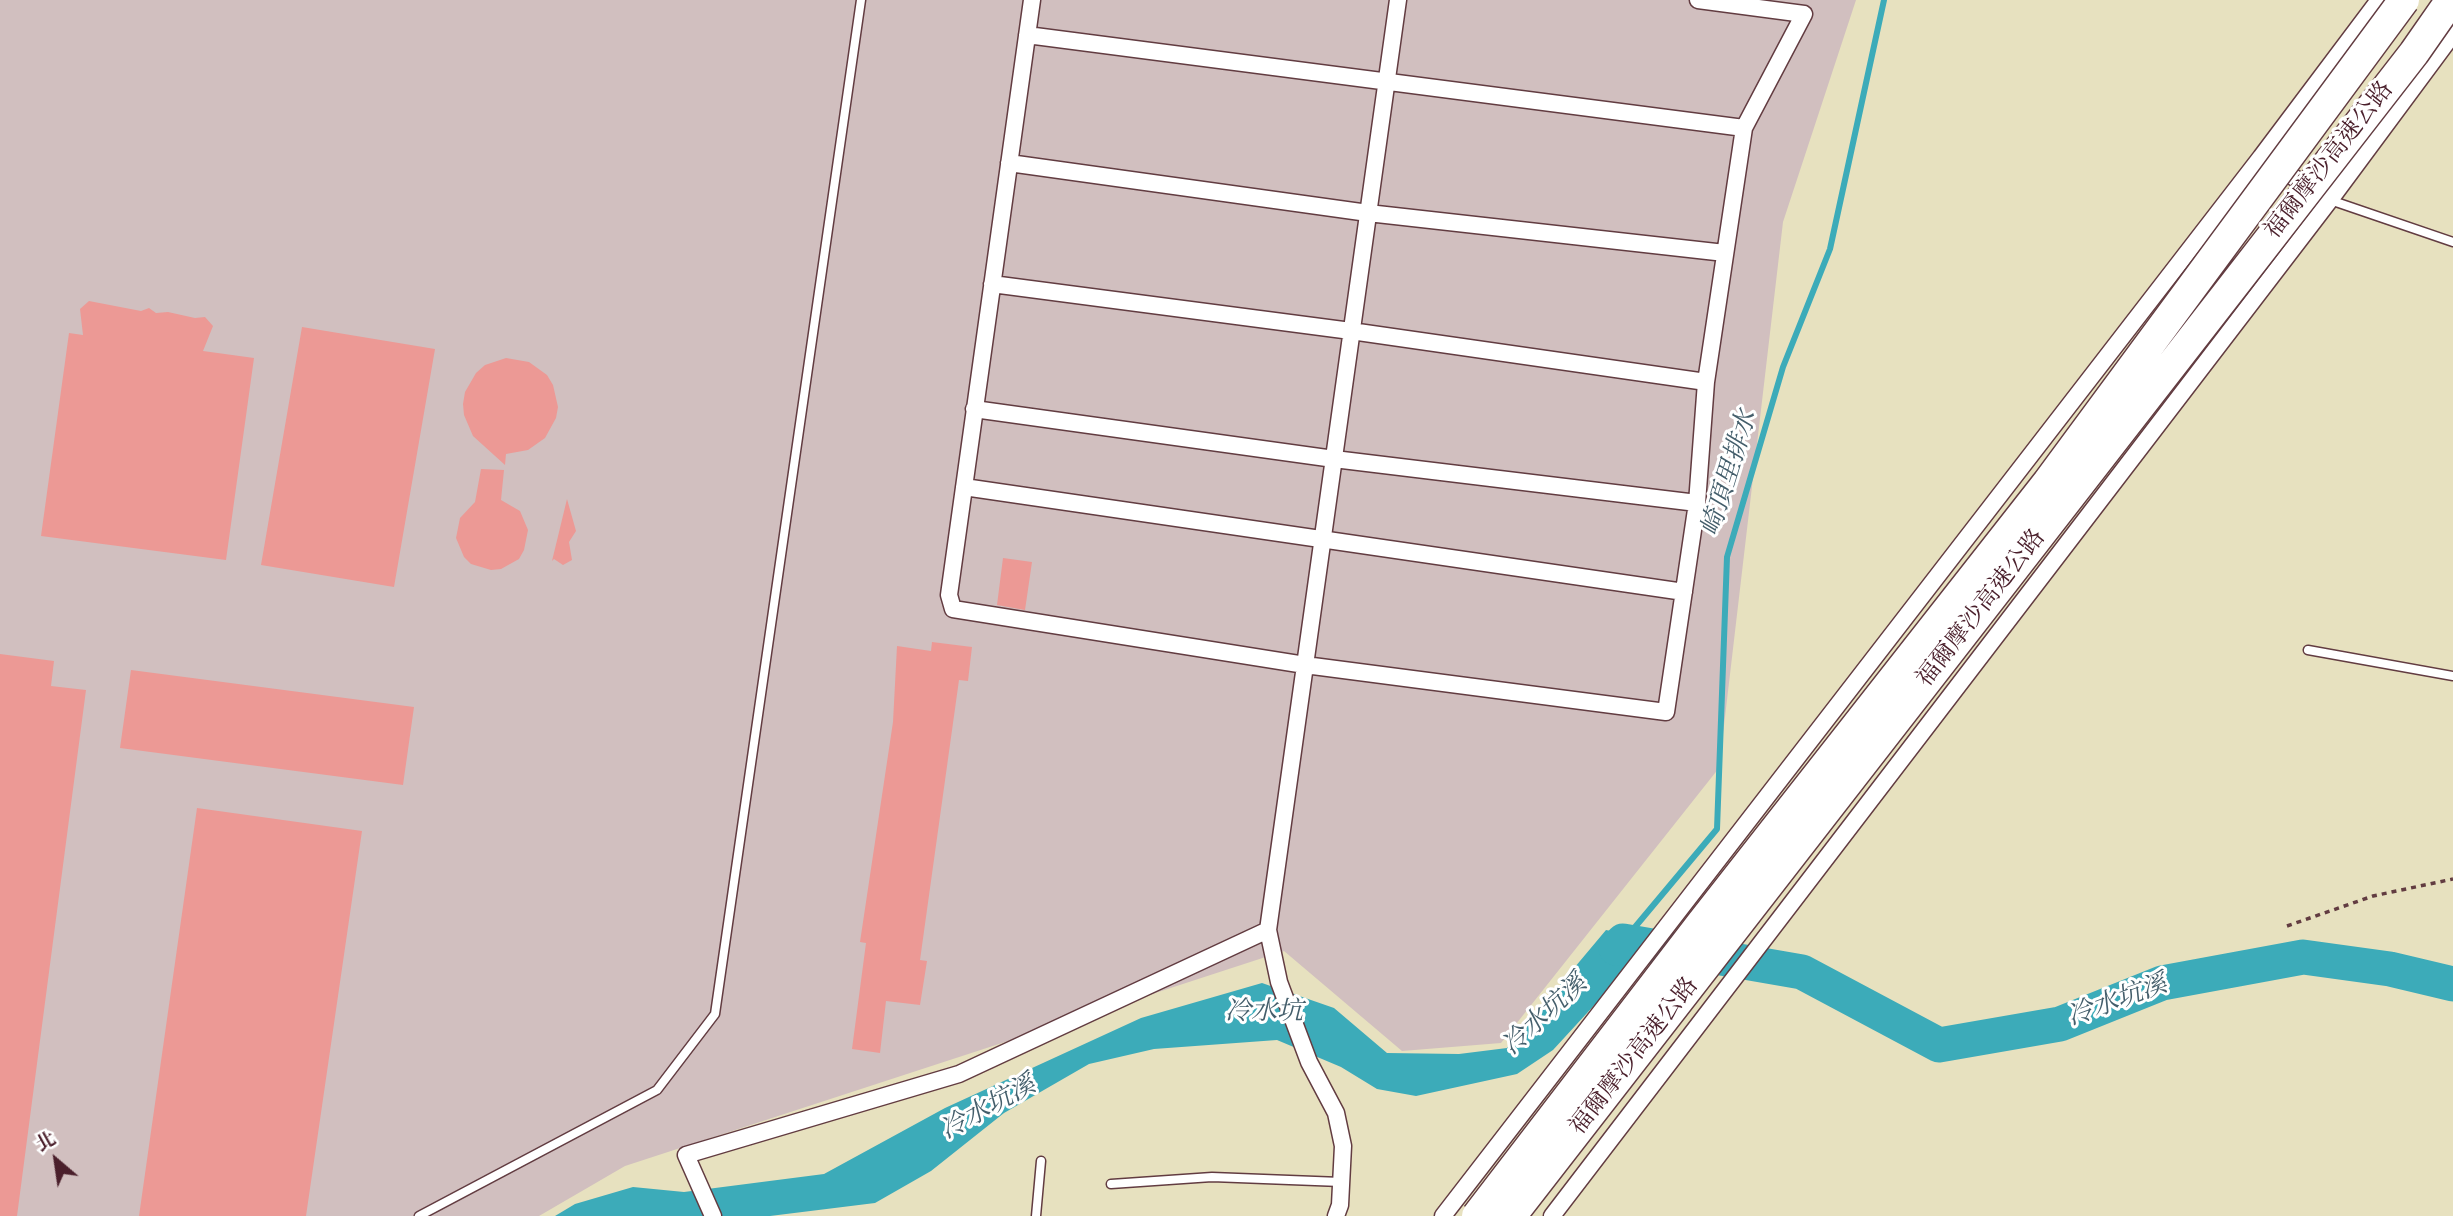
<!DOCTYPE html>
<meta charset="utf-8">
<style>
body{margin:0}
#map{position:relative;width:2453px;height:1216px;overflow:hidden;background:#e7e1bf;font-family:"IM FELL Double Pica","Noto Serif TC",serif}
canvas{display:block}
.north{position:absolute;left:21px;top:1125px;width:70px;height:70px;-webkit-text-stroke:5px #fff;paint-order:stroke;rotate:331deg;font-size:19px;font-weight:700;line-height:28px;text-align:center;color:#4a1f2b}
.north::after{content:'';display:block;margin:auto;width:24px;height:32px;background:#4a1f2b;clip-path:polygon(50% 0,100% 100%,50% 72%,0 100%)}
</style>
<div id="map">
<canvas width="2453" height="1216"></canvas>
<div class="north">北</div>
</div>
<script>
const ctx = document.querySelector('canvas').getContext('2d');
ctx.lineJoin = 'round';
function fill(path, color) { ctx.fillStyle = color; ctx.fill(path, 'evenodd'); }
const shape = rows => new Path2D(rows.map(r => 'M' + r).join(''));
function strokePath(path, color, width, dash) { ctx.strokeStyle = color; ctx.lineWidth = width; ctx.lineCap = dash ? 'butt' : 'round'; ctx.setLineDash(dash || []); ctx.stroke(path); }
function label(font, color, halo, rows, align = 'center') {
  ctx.font = font + ' "IM FELL Double Pica","Noto Serif TC",serif'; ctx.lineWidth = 6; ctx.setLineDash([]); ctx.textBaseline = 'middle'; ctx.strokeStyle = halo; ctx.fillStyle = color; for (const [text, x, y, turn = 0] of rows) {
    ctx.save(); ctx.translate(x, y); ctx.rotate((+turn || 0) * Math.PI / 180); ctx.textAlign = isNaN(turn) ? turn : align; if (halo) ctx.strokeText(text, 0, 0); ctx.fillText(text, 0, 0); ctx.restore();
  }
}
const industrial = shape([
 [0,0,1856,0,1783,222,1719,768,1501,1043,1402,1051,1284,951,625,1166,539,1216,0,1216]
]);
const water = shape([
 [1606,930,1648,939,1634,962,1553,1050,1517,1074,1416,1096,1377,1089,1341,1067,1277,1040,1154,1049,1089,1064,1004,1113,931,1171,875,1203,770,1216,555,1216,575,1204,633,1187,684,1192,824,1174,945,1108,1141,1018,1262,983,1334,1008,1387,1053,1459,1054,1507,1048]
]);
const stream = shape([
 [1625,939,1717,829,1727,557,1783,367,1830,249,1884,0]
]);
const river = shape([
 [1616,948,1623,941,1802,972,1939,1045,2060,1024,2162,983,2303,957,2390,969,2453,984]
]);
const building = shape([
 [89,301,141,311,149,308,156,313,168,312,195,318,205,317,213,326,203,351,254,358,226,560,41,536,69,333,83,335,80,309],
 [302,327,435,349,394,587,261,565],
 [506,358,529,362,547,375,553,385,558,407,556,418,545,438,528,450,506,454,505,465,473,436,464,415,463,404,465,392,476,373,485,365],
 [481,469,504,470,501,500,520,511,528,530,524,550,519,559,501,569,491,570,471,564,464,557,456,538,460,518,475,502],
 [567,499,576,531,569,542,572,560,563,565,554,559,552,561],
 [1003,558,1032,562,1025,610,997,605],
 [932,642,972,647,968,681,959,680,920,960,927,961,920,1005,886,1001,880,1053,852,1049,866,943,860,942,893,722,897,646,931,651],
 [0,654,54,661,51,686,86,690,17,1216,0,1216],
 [131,670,414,707,403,785,120,748],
 [197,808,362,831,306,1216,139,1216]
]);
const path = shape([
 [2287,926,2373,896,2453,879]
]);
const lane = shape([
 [2330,200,2453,242],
 [2308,650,2453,676],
 [1111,1184,1212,1177,1341,1182],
 [419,1216,657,1090,715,1014,861,0],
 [1036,1216,1041,1161]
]);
const street = shape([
 [1032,0,949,595,953,609,1305,665,1666,712,1697,503,1706,382,1744,128,1804,14,1698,0],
 [2379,0,2261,157,2330,200,2453,34],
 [1027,35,1744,128],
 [1009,163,1368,213,1725,253],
 [992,284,1351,331,1706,382],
 [974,409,1334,459,1697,503],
 [964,487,1684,592],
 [713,1216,686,1155,959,1074,1268,930],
 [1336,1216,1340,1205,1343,1146,1336,1113,1309,1062,1279,982,1268,930,1398,0],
 [1443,1216,2261,157],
 [1552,1216,2330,200]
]);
const highwayBridge = shape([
 [1477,1216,1701,924,2048,482,2404,0],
 [1511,1216,2414,53,2451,0]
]);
const streetNames = [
 ["福爾摩沙高速公路",2330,161,-52],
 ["福爾摩沙高速公路",1982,609,-52],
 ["福爾摩沙高速公路",1635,1057,-52]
];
const waterNames = [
 ["崎頂里排水",1731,474,-73],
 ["冷水坑溪",2118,1002,-20],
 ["冷水坑",1264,1013],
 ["冷水坑溪",1546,1016,-43],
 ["冷水坑溪",989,1109,-29]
];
fill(industrial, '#d1bfbf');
fill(water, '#3cabb9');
strokePath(stream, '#3cabb9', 6);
strokePath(river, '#3cabb9', 35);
fill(building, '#ec9995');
strokePath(lane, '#623c41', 11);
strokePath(street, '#623c41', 19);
strokePath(path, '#623c41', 3.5, [5, 5]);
strokePath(lane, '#fff', 8);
strokePath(street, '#fff', 16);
strokePath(highwayBridge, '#623c41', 33, []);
strokePath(highwayBridge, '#fff', 30);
label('24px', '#4a1f2b', '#fff', streetNames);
label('italic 26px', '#445e6b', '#fff', waterNames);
</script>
